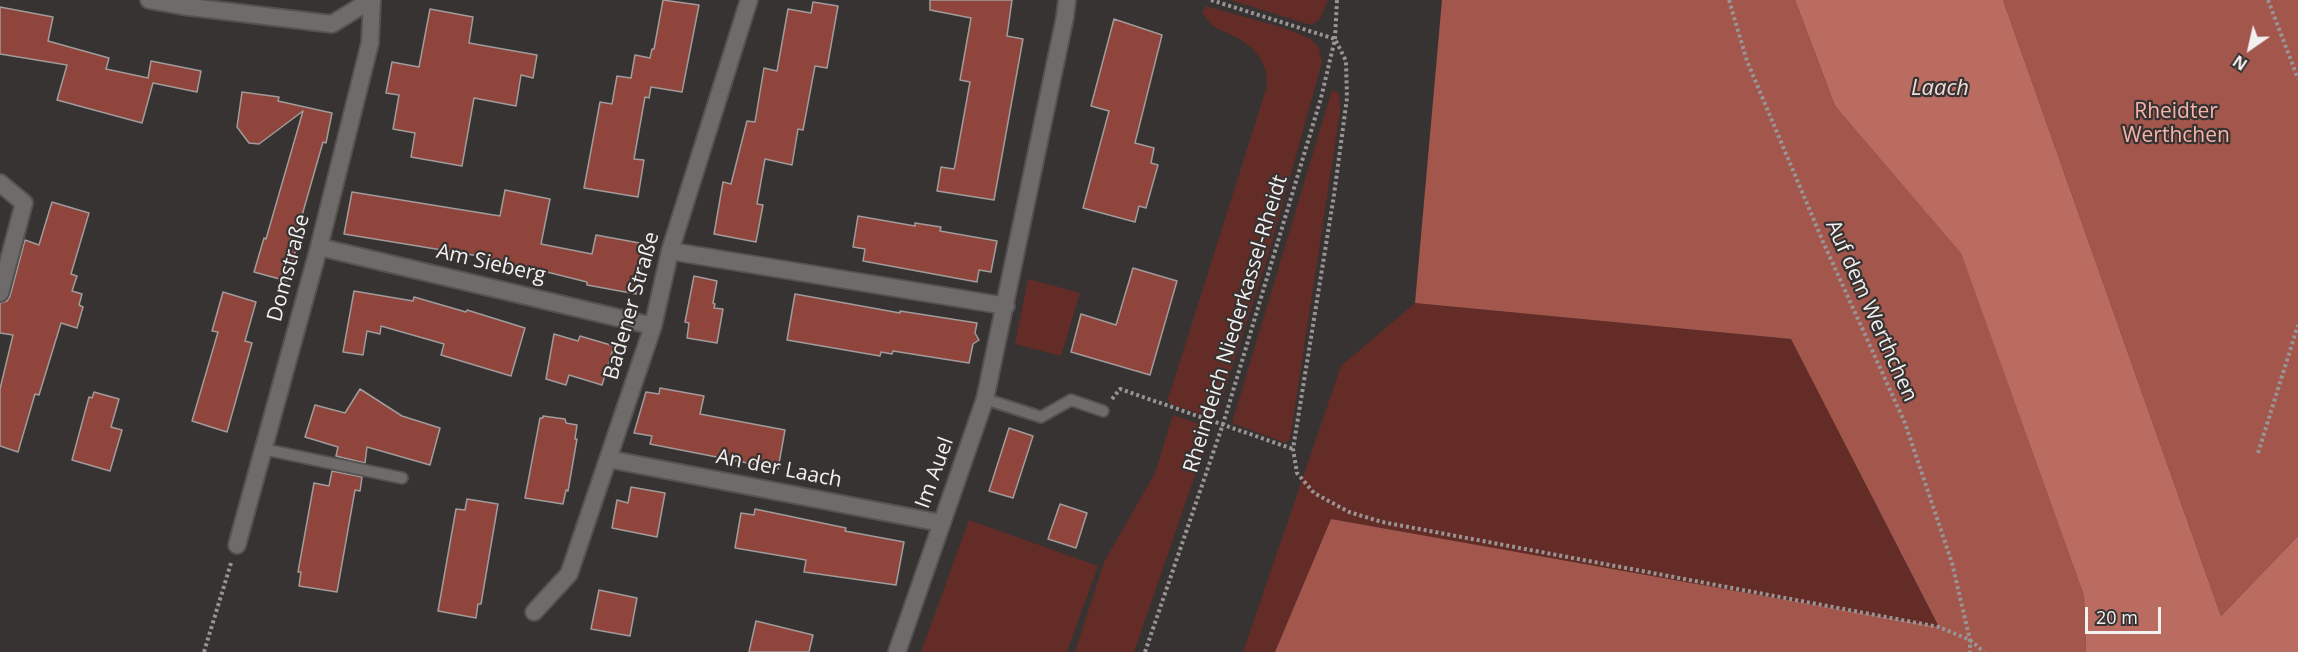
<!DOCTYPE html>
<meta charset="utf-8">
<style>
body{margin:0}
#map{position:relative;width:2298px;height:652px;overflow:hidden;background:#373332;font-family:"Open Sans",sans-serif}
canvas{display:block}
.north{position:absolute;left:2220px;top:18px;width:60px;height:60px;-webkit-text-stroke:4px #373332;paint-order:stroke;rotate:214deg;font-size:16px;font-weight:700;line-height:24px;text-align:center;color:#f3f0f0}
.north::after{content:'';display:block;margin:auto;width:21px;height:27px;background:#f3f0f0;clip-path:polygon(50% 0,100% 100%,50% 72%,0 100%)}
.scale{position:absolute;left:2085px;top:607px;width:76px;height:27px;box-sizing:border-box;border:3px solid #f3f0f0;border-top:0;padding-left:8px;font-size:18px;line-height:21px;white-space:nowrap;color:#f3f0f0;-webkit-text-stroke:4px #373332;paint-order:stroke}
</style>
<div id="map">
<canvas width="2298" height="652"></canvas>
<div class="north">N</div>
<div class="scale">20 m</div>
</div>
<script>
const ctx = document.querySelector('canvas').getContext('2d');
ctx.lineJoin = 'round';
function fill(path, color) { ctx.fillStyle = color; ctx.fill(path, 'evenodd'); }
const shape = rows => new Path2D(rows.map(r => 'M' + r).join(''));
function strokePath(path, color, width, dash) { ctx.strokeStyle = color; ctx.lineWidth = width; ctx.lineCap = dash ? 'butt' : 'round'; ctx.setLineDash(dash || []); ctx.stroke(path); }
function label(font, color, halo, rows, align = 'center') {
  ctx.font = font + ' "Open Sans",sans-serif'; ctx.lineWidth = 4.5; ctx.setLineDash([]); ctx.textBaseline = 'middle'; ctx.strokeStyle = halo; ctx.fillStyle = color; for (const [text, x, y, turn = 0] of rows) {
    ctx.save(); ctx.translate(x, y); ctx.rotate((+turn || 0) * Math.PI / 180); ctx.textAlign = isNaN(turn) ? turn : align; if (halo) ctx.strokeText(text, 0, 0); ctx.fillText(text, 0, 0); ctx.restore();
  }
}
const green = shape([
 [1230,0,1328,0,1320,19,1311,25],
 [1206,6,1284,28,1311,39,1319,48,1322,62,1268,256,1217,415,1214,418,1170,404,1168,399,1267,86,1266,72,1262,61,1253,49,1238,38,1216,28,1209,22,1202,13],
 [1332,90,1339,93,1340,112,1290,439,1286,443,1232,423],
 [1028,279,1080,293,1061,356,1015,344],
 [1415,303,1791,339,1939,627,1331,519,1275,652,1243,652,1341,366],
 [1173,415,1208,427,1210,432,1134,652,1075,652,1104,562,1155,473],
 [969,520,1098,566,1067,652,921,652]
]);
const forest = shape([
 [1442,0,1795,0,1835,106,1961,252,2084,596,2086,652,1275,652,1331,519,1939,627,1791,339,1415,303],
 [2003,0,2298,0,2298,536,2221,616]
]);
const water = shape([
 [1795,0,2003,0,2221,616,2298,536,2298,652,2086,652,2084,596,1961,253,1835,106]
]);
const building = shape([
 [663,0,699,5,682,92,651,87,649,98,645,97,634,159,644,160,638,197,584,188,600,102,612,104,617,76,631,78,635,55,650,58,652,49,654,49,663,0],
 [930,0,1012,0,1007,36,1023,39,994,200,937,191,941,167,954,169,955,165,970,82,960,80,971,18,930,10,930,0],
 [813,2,838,6,827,68,815,66,803,130,798,129,792,165,765,159,757,204,763,205,756,242,714,234,723,182,731,184,747,121,755,122,764,68,777,71,788,9,811,13,813,2],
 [0,7,53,17,48,41,109,58,106,69,148,78,151,61,201,71,197,92,153,83,142,123,57,100,67,65,0,54,0,7],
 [430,9,473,17,469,43,537,55,533,78,521,75,516,106,474,98,462,166,411,157,415,133,393,129,399,95,386,93,392,62,419,67,430,9],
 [1114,19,1162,35,1135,143,1154,148,1151,163,1158,165,1146,208,1139,206,1135,222,1083,208,1109,111,1091,106,1114,19],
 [242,92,279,97,278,101,332,113,326,143,323,142,293,247,296,249,287,281,254,272,264,238,266,239,303,111,259,144,249,143,237,127,242,92],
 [505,190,550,199,541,244,592,254,596,235,645,244,636,294,587,285,587,282,543,271,542,273,490,263,491,258,344,234,352,192,500,216,505,190],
 [52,202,89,213,71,274,77,276,72,291,82,294,79,305,83,307,77,328,61,323,39,395,35,394,18,452,0,446,0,389,13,335,0,333,0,303,7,301,10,296,25,240,39,245,52,202],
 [858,216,915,226,915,223,941,227,940,231,997,241,991,272,979,270,977,282,863,261,865,249,853,247,858,216],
 [1133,268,1177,281,1150,375,1071,352,1081,314,1116,325,1133,268],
 [694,276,717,281,713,303,715,304,714,308,723,309,717,343,687,338,689,323,685,322,694,276],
 [354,291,413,301,414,297,466,312,467,310,525,328,511,376,441,355,444,344,381,326,380,334,367,331,363,355,343,352,354,291],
 [223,292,256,302,245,341,252,343,227,432,192,421,218,332,212,331,223,292],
 [795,294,900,313,900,311,977,323,975,333,979,340,973,344,969,363,893,351,892,354,881,352,880,356,787,340,795,294],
 [554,334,578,341,580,336,614,346,602,385,569,375,566,385,546,379,554,334],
 [660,388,704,396,700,414,785,430,778,469,650,444,652,436,634,433,646,392,659,394,660,388],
 [360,389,402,416,440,428,430,465,367,447,365,463,336,456,338,447,305,437,315,405,345,413,360,389],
 [94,392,119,399,111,427,122,430,110,471,72,460,89,397,92,398,94,392],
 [543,416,565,419,566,423,577,425,575,439,577,439,568,491,566,490,563,504,525,498,540,418,543,418,543,416],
 [1009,428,1033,436,1013,498,989,491,1009,428],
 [332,471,362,477,360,491,355,490,337,592,299,586,301,572,298,572,314,483,329,486,332,471],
 [631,487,665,493,657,537,612,528,617,500,628,503,631,487],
 [467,499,498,504,481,604,478,604,476,618,438,611,456,509,465,510,467,499],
 [1060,504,1087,513,1076,548,1048,539,1060,504],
 [755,509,846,528,845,531,904,542,896,585,804,572,806,560,735,548,741,513,754,515,755,509],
 [599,590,637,598,630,636,591,629,599,590],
 [756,621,813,635,809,652,749,652,756,621]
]);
const path = shape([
 [1211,0,1335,39,1346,61,1347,98,1334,195,1293,449,1297,473,1314,493,1349,512,1382,522,1939,627,1970,640,1984,652],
 [1729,0,1747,61,1824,244,1905,423,1952,563,1970,640,1970,652],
 [2268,0,2298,79],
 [1112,399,1120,389,1293,449],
 [2258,453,2298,325],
 [204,652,231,563],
 [1145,652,1224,421,1321,98,1335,39,1337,0]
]);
const service = shape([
 [985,399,1041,417,1071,400,1103,411],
 [263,449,402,478]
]);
const minor = shape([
 [149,0,182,6,332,24,371,0],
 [0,183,24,203,0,293],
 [319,247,653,326],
 [670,251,1006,306],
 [608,459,941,523],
 [237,545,319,247,370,43,372,0],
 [534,612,569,574,653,326,670,251,749,0],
 [897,652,985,399,1065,17,1067,0]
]);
const parkNames = [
 ["Rheidter",2176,112],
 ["Werthchen",2176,136]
];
const streetNames = [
 ["Am Sieberg",491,264,13],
 ["Domstraße",289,268,-75],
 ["Badener Straße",632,306,-74],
 ["Auf dem Werthchen",1871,311,66],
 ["Rheindeich Niederkassel-Rheidt",1236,324,-73],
 ["An der Laach",779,469,11],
 ["Im Auel",935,473,-70]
];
const waterNames = [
 ["Laach",1940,89]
];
fill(green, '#632c26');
fill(forest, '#a2564c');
fill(water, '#ba6c61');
fill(building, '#8f453c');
strokePath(building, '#a19c9c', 1.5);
strokePath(service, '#555252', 14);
strokePath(minor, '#555252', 20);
strokePath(path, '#999595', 4, [3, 3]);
strokePath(service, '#6f6b6a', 10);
strokePath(minor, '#6f6b6a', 16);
label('21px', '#f6b3a9', '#373332', parkNames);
label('21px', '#f3f0f0', '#373332', streetNames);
label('italic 22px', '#f3dcd8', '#373332', waterNames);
</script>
